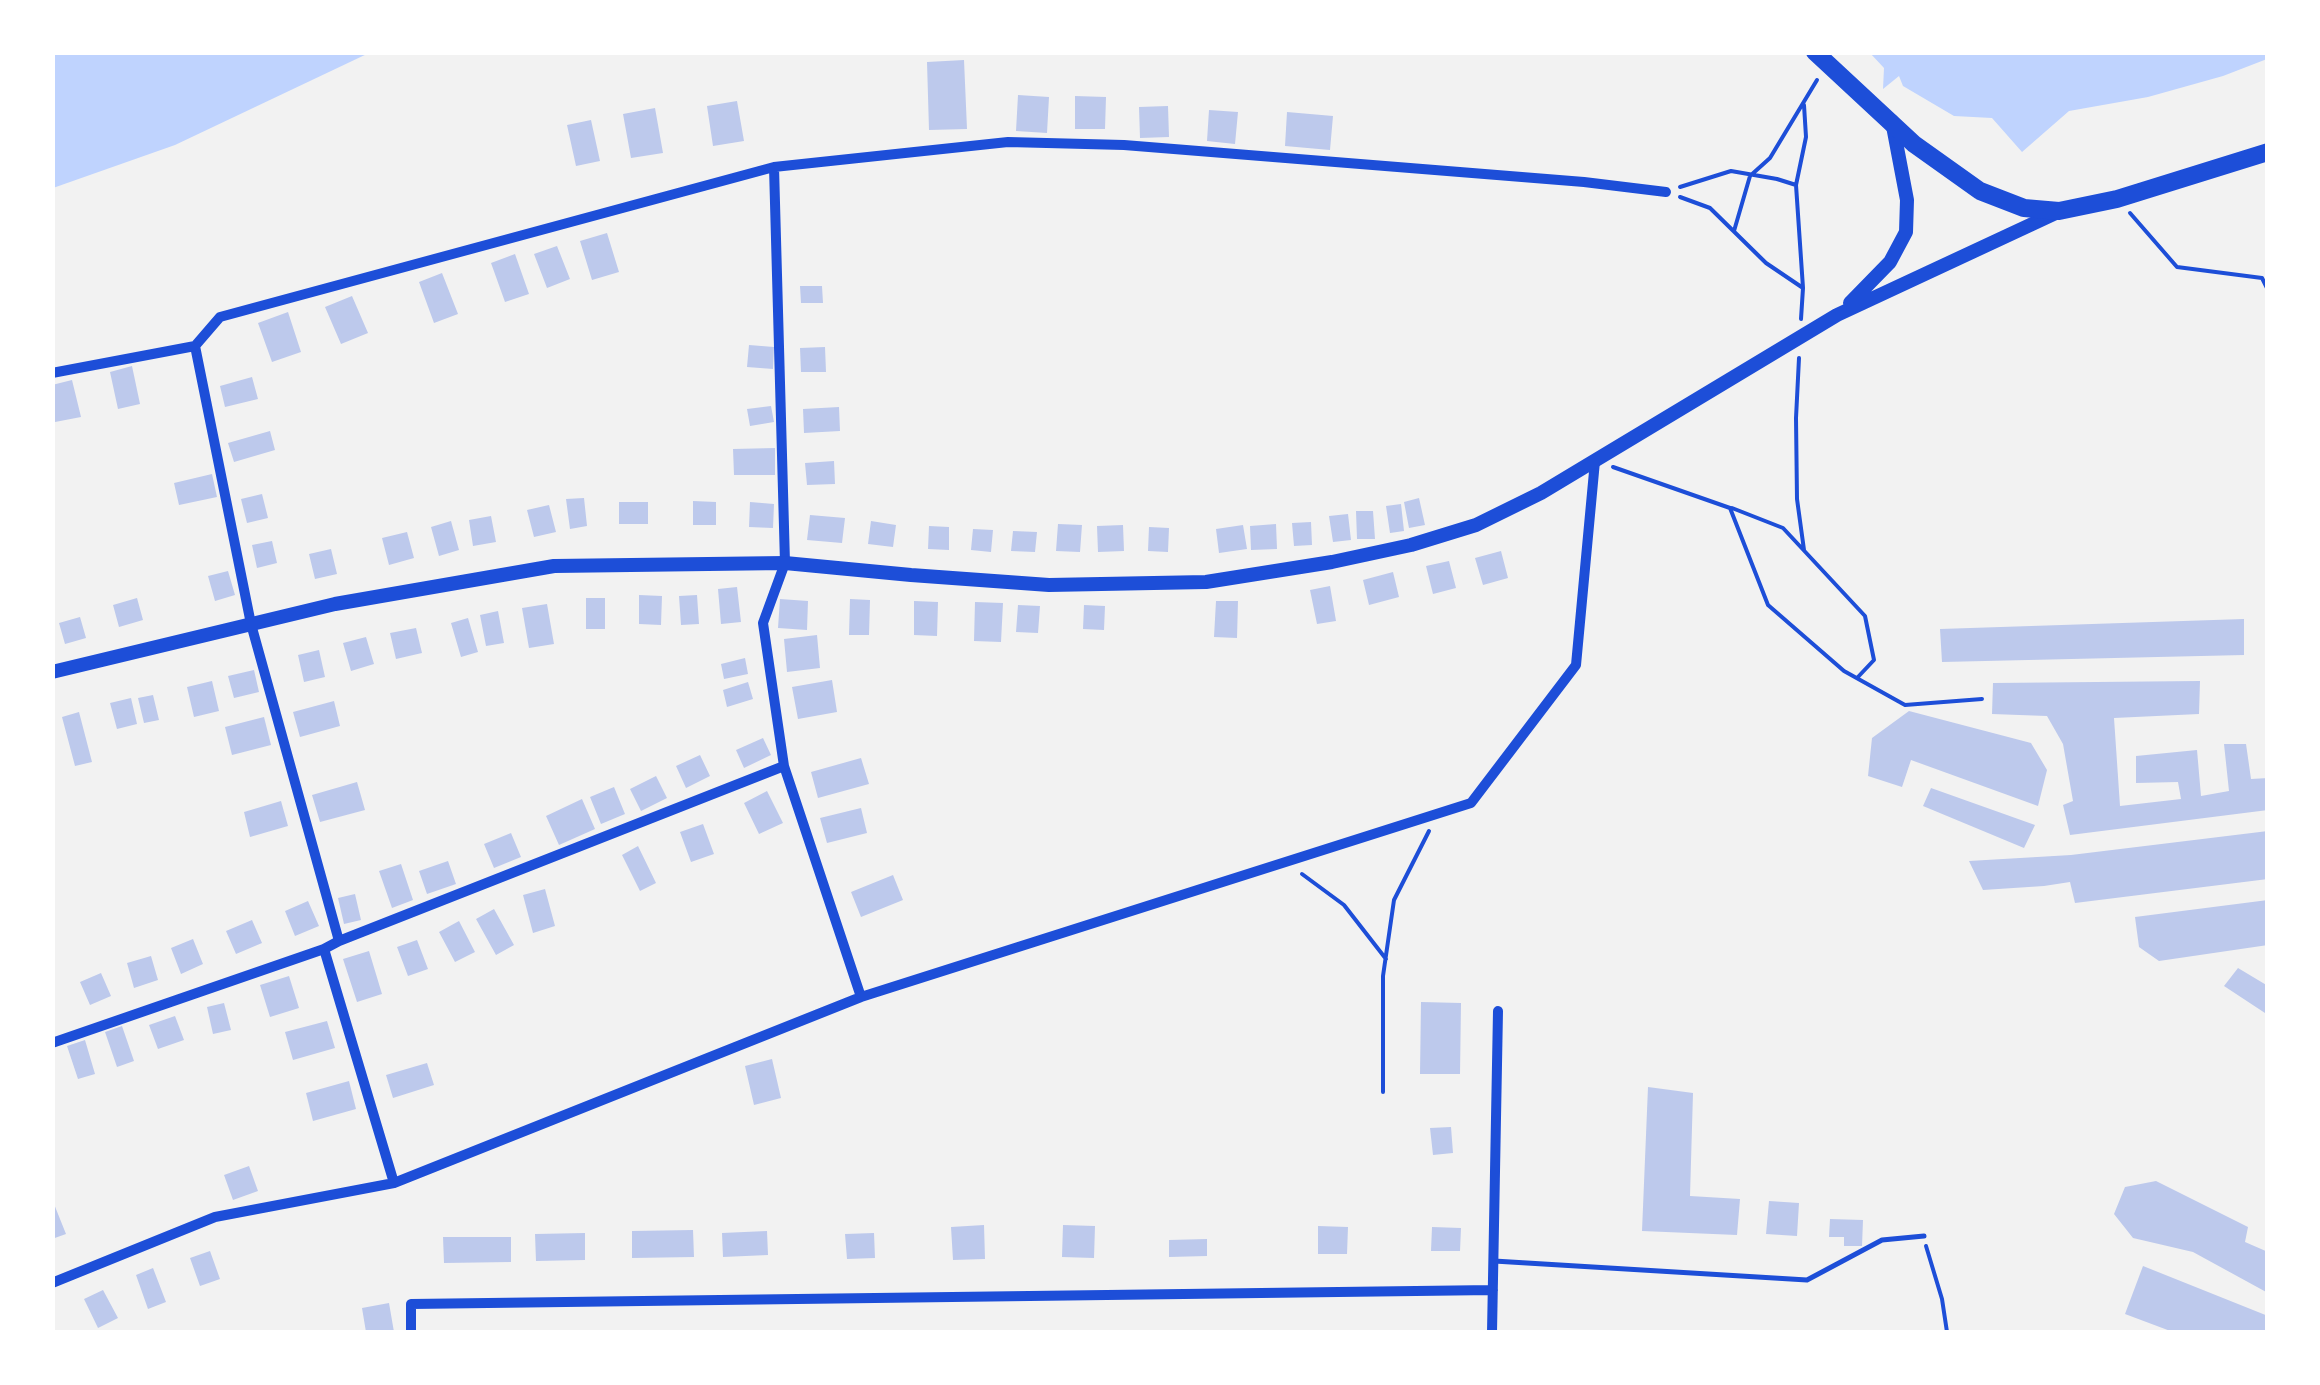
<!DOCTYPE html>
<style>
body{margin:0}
#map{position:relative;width:2320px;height:1385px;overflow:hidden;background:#f2f2f2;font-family:Rubik,sans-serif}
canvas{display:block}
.frame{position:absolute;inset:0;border:55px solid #fff;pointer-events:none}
</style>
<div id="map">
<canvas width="2320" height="1385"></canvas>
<div class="frame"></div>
</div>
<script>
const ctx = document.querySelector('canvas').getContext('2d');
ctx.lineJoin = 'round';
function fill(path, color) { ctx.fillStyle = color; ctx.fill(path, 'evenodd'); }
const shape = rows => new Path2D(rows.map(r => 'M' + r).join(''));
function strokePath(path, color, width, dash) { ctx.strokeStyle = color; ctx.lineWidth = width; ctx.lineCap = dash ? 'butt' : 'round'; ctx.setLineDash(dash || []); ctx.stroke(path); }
const water = shape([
 [2267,52,2267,59,2223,76,2148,97,2069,111,2022,152,1992,118,1954,116,1903,86,1899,76,1883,89,1884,68,1870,53],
 [52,53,53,52,369,53,175,145,53,188]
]);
const building = shape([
 [964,60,967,129,929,130,927,62],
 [1018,95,1049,97,1047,133,1016,131],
 [1075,96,1106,97,1105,129,1075,129],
 [737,101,744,141,713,146,707,106],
 [1168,106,1169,137,1140,138,1139,107],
 [655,108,663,153,631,158,623,114],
 [1209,110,1238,112,1235,144,1207,141],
 [1287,112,1333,116,1330,150,1285,146],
 [591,120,600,161,576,166,567,125],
 [607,233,619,272,592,280,580,241],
 [557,246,570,279,547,288,534,254],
 [515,254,529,294,505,302,491,263],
 [442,273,458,314,434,323,419,282],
 [800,286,822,286,823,303,801,303],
 [352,296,368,333,341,344,325,307],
 [288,312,301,352,272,362,258,323],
 [749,345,774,347,773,369,747,367],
 [825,347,826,372,801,372,800,348],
 [132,366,140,404,118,409,110,372],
 [252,377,258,399,225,407,220,386],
 [72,380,81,417,55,422,52,385],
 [771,406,774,422,750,426,747,409],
 [839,407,840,431,804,433,803,409],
 [270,431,275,450,234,462,228,443],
 [775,448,775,475,734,475,733,449],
 [834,461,835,484,807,485,805,463],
 [212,474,217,497,179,505,174,483],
 [262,494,268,518,247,523,241,499],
 [584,498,587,526,570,529,566,499],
 [1419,498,1425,525,1409,528,1404,502],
 [693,501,716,502,716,525,693,525],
 [619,502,648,502,648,524,619,524],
 [750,502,774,504,773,528,749,527],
 [1401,504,1404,531,1390,533,1386,506],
 [549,505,556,532,534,537,527,510],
 [1356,511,1373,511,1375,539,1357,539],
 [1348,514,1351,540,1333,542,1329,516],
 [810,515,845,518,842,543,807,540],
 [491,516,496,542,473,546,469,520],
 [451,521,459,550,439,556,431,527],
 [871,521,896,525,893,547,868,544],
 [1311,522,1312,545,1294,546,1292,523],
 [1058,524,1082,525,1080,552,1056,551],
 [1276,524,1277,549,1251,550,1250,526],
 [1123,525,1124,551,1098,552,1097,526],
 [1243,525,1247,549,1219,553,1216,529],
 [929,526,949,527,949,550,928,549],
 [1149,527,1169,528,1168,552,1148,551],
 [973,529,993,530,991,552,971,550],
 [1013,531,1037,532,1035,552,1011,551],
 [407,532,414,558,389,565,382,538],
 [272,541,277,563,257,568,252,545],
 [331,549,337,574,315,579,309,554],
 [1501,551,1508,578,1483,585,1475,558],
 [1449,561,1456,588,1433,594,1426,566],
 [228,571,235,595,215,601,208,576],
 [1393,572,1399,597,1369,605,1363,580],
 [1330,586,1336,621,1317,624,1310,590],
 [737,587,741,622,721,624,718,589],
 [639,595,662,596,661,625,639,624],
 [697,595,699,624,681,625,679,596],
 [137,598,143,620,119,627,113,605],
 [586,598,605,598,605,629,586,629],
 [780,599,808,601,807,630,778,628],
 [850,599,870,600,869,635,849,635],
 [914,601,938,602,937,636,914,635],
 [1216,601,1238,601,1237,638,1214,637],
 [975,602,1003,603,1001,642,974,641],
 [547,604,554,644,529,648,522,608],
 [1018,605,1040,606,1038,633,1016,632],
 [1084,605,1105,606,1104,630,1083,629],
 [498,611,504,643,486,646,480,615],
 [80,617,86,638,65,644,59,623],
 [468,618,478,652,461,657,451,623],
 [2244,619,2244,655,1942,662,1940,629],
 [416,628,422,653,396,659,390,633],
 [817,635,820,668,787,672,784,639],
 [366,637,374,664,351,671,343,643],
 [319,650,325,677,304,682,298,655],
 [745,658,748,674,724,679,721,664],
 [254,670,259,692,234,698,228,676],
 [832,680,837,712,798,719,792,687],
 [212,681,219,711,194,717,187,687],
 [2200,681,2199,714,2114,718,2120,806,2181,799,2178,782,2136,783,2136,756,2197,750,2201,796,2229,791,2224,744,2246,744,2251,779,2268,778,2268,810,2070,835,2063,805,2073,801,2063,744,2047,716,1992,714,1993,683],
 [748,682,753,699,727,707,723,690],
 [153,695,159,720,144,723,138,698],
 [131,698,137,724,117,729,110,703],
 [334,701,340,726,300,737,293,712],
 [1909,711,2031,743,2047,770,2038,806,1911,760,1902,787,1868,776,1872,738],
 [79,712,92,762,75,766,62,717],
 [264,717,271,745,232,755,225,727],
 [763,738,771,755,744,768,736,750],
 [700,755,710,776,686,788,676,766],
 [861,758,869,784,818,798,811,772],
 [656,776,667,798,641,811,630,789],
 [357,782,365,810,320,822,312,795],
 [614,787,625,814,601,824,590,797],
 [1931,788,2035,825,2024,848,1923,806],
 [767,791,783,823,759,834,744,803],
 [582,799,595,829,559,845,546,816],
 [281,801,288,826,250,837,244,812],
 [861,808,867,833,827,843,820,818],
 [703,824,714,854,691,862,680,832],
 [2268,831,2268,879,2075,903,2070,882,2044,886,1983,890,1969,861,2071,855],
 [511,833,521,857,494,868,484,844],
 [638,846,656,883,640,891,622,855],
 [448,861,456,884,427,894,419,871],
 [401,864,413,900,392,908,379,871],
 [893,875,903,900,861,917,851,892],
 [545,889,555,926,533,933,523,895],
 [355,894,361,920,344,924,338,898],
 [2268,900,2268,945,2159,961,2139,947,2135,917],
 [308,901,319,926,295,936,285,911],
 [494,909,514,945,496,955,476,919],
 [252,920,262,943,236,954,226,931],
 [459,921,475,952,455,962,439,932],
 [193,939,203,964,181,974,171,948],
 [417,940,428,969,408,976,397,947],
 [369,951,382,994,357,1002,343,959],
 [151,956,158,980,134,988,127,963],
 [2238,968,2268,986,2268,1009,2265,1013,2224,986],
 [101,973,111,996,90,1005,80,982],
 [289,976,299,1008,270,1017,260,985],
 [1421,1002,1461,1003,1460,1074,1420,1074],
 [224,1003,231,1030,213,1034,207,1007],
 [175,1016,184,1040,158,1049,149,1025],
 [327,1021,335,1048,293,1060,285,1032],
 [122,1026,134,1061,117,1067,105,1032],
 [85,1040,95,1074,78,1079,67,1046],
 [772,1059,781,1098,754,1105,745,1066],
 [427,1063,434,1085,393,1098,386,1075],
 [349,1081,356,1109,313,1121,306,1093],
 [1648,1087,1693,1093,1690,1196,1740,1199,1737,1235,1642,1231],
 [1451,1127,1453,1153,1433,1155,1430,1128],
 [249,1166,258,1191,233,1200,224,1175],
 [2156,1181,2248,1227,2245,1242,2268,1252,2268,1293,2193,1252,2133,1238,2114,1214,2125,1187],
 [52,1199,66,1234,52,1239],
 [1769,1201,1799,1203,1797,1236,1766,1234],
 [1830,1219,1863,1220,1862,1246,1844,1246,1844,1237,1829,1237],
 [984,1225,985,1259,953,1260,951,1227],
 [1063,1225,1095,1226,1094,1258,1062,1257],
 [1318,1226,1348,1227,1347,1254,1318,1254],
 [1432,1227,1461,1228,1460,1251,1431,1251],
 [693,1230,694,1257,632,1258,632,1231],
 [767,1231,768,1255,723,1257,722,1233],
 [585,1233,585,1260,536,1261,535,1234],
 [874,1233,875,1258,847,1259,845,1234],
 [443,1237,511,1237,511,1262,444,1263],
 [1207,1239,1207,1256,1169,1257,1169,1240],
 [210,1251,220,1279,200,1286,190,1258],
 [2143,1266,2268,1316,2268,1332,2173,1332,2125,1314],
 [153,1268,166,1302,148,1309,136,1275],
 [103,1290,118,1318,98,1328,84,1299],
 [389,1303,394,1332,366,1332,362,1308]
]);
const path = shape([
 [1680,187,1731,171,1777,179,1796,185],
 [1680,197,1710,208,1766,263,1803,288],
 [2130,213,2177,267,2262,278,2268,290],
 [1734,231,1750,176,1770,158,1817,80],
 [1801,319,1803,288,1796,185,1806,137,1804,105],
 [1799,358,1796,418,1797,499,1804,550],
 [1613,467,1730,508,1768,605,1844,671,1905,705,1982,699],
 [1732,508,1783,528,1865,616,1874,660,1857,678],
 [1302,874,1344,905,1386,959],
 [1383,1092,1383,976,1394,900,1429,831],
 [1926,1246,1942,1299,1947,1332]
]);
const service = shape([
 [1494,1261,1807,1280,1882,1240,1924,1236]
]);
const minor = shape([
 [774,167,785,563,763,623,784,766,861,997],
 [195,346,251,624,339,941],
 [52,373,195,346,220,317,774,167,1008,142,1124,145,1584,182,1666,192],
 [324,949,394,1183],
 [52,1043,324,949,339,941,784,766],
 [52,1283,215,1217,394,1183,861,997,1471,803,1576,665,1595,461],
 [411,1332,411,1304,1493,1290],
 [1492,1332,1498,1011]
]);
const tertiary = shape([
 [1850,303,1890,262,1906,232,1907,200,1892,121],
 [52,672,335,604,554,566,785,563,911,575,1049,585,1206,582,1332,562,1411,545,1476,525,1541,493,1837,315,2058,212]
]);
const primary = shape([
 [1815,52,1914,144,1980,191,2024,208,2059,211,2117,199,2268,152]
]);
fill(water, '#bfd3fe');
fill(building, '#bdc9ec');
strokePath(path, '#1d4ed8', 4);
strokePath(service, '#1d4ed8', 5);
strokePath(minor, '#1d4ed8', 10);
strokePath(tertiary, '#1d4ed8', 14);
strokePath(primary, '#1d4ed8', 18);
</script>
